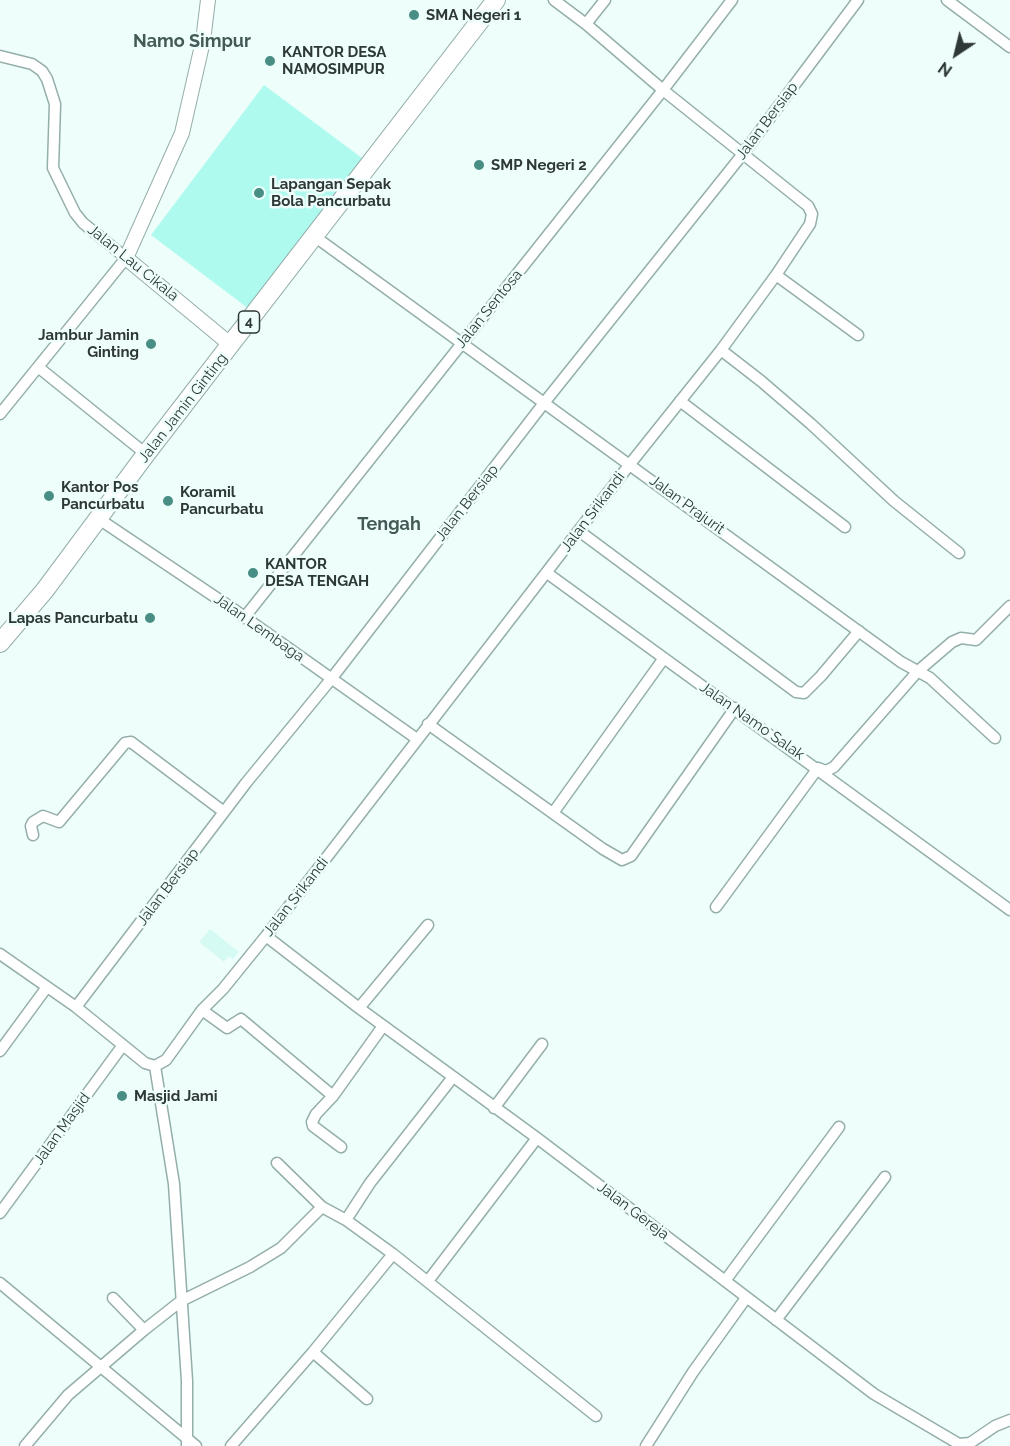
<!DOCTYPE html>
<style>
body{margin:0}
#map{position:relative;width:1010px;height:1446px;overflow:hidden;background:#eefefb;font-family:Raleway,sans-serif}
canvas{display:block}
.north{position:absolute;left:926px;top:24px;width:60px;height:60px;-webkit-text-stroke:4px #eefefb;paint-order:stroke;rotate:215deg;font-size:16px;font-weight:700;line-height:24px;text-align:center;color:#2e3837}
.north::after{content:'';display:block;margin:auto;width:21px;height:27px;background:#2e3837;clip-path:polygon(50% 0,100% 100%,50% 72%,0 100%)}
</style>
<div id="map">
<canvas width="1010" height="1446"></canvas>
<div class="north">N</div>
</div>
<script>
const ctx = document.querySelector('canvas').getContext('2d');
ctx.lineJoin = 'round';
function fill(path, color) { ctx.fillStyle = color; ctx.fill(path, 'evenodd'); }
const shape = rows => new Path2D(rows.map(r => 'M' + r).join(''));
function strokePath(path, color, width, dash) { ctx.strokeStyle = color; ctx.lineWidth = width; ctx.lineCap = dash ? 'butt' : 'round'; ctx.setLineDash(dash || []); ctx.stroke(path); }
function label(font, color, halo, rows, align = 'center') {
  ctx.font = font + ' Raleway,sans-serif'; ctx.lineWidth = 5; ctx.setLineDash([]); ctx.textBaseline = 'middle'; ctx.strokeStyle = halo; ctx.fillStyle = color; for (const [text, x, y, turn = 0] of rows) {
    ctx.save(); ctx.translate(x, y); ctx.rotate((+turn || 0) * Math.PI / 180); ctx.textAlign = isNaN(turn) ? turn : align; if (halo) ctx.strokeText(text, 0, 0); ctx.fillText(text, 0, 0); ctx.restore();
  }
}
const built = shape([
 [210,929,239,952,233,959,229,956,224,962,199,942]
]);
const green = shape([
 [264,85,362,158,249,309,151,235]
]);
const minor = shape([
 [947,0,1010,47],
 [586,24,605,0],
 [0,56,32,64,42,71,47,79,55,104,53,168,75,213,83,223,126,258,0,414],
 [314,236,901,662,930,678,995,738],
 [776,275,858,335],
 [721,350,761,381,811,424,894,501,959,553],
 [38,367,146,454],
 [680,401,845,527],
 [99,519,236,611,417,739],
 [579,531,796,692,804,693,821,676,859,631],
 [547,573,1010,910],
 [244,618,663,90,732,0],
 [428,724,603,849,622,860,631,856,735,708],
 [818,768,826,771,834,767,918,671,952,642,961,638,976,640,1010,606],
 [553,813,664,658],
 [33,835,31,826,33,822,43,816,59,822,125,743,131,742,224,812],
 [716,907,818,768],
 [266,936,359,1008,537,1138,874,1394,959,1444,970,1443,995,1426,1010,1420],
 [0,954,76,1007,145,1063,155,1066,174,1184,187,1381,187,1446],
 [76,1007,246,783,332,678,544,403,742,155,858,0],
 [359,1008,428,925],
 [202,1010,227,1028,241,1019,333,1096],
 [0,1051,47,987],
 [155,1066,166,1060,202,1010,223,989,266,936,630,464,721,350,776,275,810,224,812,214,808,206,663,90,586,24,554,0],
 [494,1108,542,1044],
 [341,1147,313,1126,312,1122,316,1114,333,1096,383,1026],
 [277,1163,322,1207,346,1220,393,1254,596,1416],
 [0,1213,123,1045],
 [346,1220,370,1183,453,1077],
 [428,1281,537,1138],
 [725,1281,839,1127],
 [0,1283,196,1446],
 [113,1298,144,1330],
 [776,1320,885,1177],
 [313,1352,367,1399],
 [25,1446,68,1395,144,1330,181,1301,250,1267,281,1248,322,1207],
 [231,1446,313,1352,393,1254],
 [646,1446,693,1372,746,1298]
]);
const tertiary = shape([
 [208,0,203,41,182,133,126,258,231,345]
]);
const trunk = shape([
 [0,643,45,590,146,454,496,0]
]);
const markers = [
 [414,15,6,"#488e85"],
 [270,61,6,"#488e85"],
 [479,165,6,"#488e85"],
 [259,193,6,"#488e85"],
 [151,344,6,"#488e85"],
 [49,496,6,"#488e85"],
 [168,501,6,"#488e85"],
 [253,573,6,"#488e85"],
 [150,618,6,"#488e85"],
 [122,1096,6,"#488e85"]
];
const shields = [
 [249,322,21]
];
const shieldNames = [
 ["4",249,322]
];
const poiNames = [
 ["SMA Negeri 1",426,15],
 ["KANTOR DESA",282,52],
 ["NAMOSIMPUR",282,69],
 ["SMP Negeri 2",491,165],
 ["Lapangan Sepak",271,184],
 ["Bola Pancurbatu",271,201],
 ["Jambur Jamin",139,335,"right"],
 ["Ginting",139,352,"right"],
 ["Kantor Pos",61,487],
 ["Pancurbatu",61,504],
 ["Koramil",180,492],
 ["Pancurbatu",180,509],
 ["KANTOR",265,564],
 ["DESA TENGAH",265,581],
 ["Lapas Pancurbatu",138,618,"right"],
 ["Masjid Jami",134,1096]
];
const streetNames = [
 ["Jalan Bersiap",767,121,-53],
 ["Jalan Lau Cikala",133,263,39],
 ["Jalan Sentosa",489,309,-51],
 ["Jalan Jamin Ginting",183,408,-52],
 ["Jalan Bersiap",467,503,-52],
 ["Jalan Prajurit",687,505,36],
 ["Jalan Srikandi",593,512,-53],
 ["Jalan Lembaga",259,628,35],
 ["Jalan Namo Salak",752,721,35],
 ["Jalan Bersiap",168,887,-53],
 ["Jalan Srikandi",296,897,-52],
 ["Jalan Masjid",62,1129,-54],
 ["Jalan Gereja",633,1211,37]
];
const quarterNames = [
 ["Namo Simpur",192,42],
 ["Tengah",389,525]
];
fill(built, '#d5faf4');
fill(green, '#affaef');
strokePath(minor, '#94aeaa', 13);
strokePath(tertiary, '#94aeaa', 16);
strokePath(trunk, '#94aeaa', 20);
strokePath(minor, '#fff', 10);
strokePath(tertiary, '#fff', 14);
strokePath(trunk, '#fff', 18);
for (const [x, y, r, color] of markers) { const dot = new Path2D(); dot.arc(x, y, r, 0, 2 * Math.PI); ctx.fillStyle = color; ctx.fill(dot); strokePath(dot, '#eefefb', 2); }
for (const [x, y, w] of shields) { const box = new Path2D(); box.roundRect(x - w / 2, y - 11, w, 22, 4.5); ctx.fillStyle = '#eefefb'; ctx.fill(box); strokePath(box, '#2e3837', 1.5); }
label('bold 14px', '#2e3837', null, shieldNames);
label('bold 15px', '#2e3837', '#eefefb', poiNames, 'left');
label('15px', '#2e3837', '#eefefb', streetNames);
label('bold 18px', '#435a57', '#eefefb', quarterNames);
</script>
